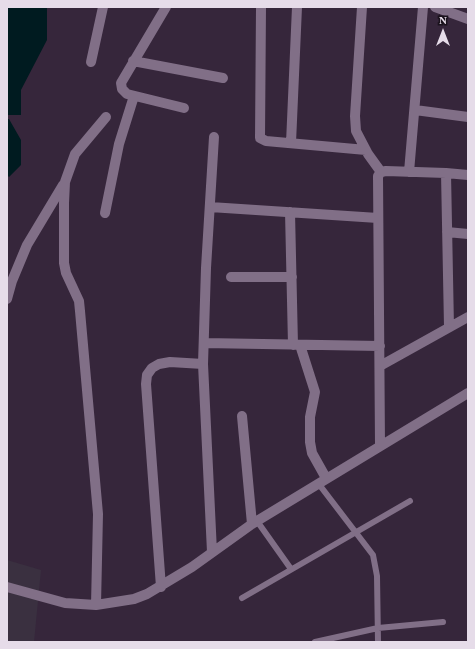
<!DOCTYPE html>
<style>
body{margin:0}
#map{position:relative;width:475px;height:649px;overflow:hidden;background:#36263b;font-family:"Times New Roman",serif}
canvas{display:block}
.frame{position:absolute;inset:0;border:8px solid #e6dce9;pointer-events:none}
.north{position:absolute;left:423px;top:12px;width:40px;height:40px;-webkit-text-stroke:3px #1a121c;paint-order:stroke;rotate:0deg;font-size:11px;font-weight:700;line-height:16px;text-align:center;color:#e6dce9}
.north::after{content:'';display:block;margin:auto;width:14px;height:18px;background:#e6dce9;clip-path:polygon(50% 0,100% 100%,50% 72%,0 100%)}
</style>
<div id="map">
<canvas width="475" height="649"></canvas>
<div class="frame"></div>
<div class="north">N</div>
</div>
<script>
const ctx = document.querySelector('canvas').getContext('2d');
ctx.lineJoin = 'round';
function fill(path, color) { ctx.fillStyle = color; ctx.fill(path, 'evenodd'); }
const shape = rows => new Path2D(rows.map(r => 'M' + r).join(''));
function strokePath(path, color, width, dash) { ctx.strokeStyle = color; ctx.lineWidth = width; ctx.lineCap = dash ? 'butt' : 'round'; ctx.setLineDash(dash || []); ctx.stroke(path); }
const commercial = shape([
 [7,560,41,570,34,642,7,642]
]);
const water = shape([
 [7,7,47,7,47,40,21,90,21,115,7,115],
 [7,119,9,119,21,140,21,165,9,177,7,175]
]);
const lane = shape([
 [318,483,373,555,377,576,378,642],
 [257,521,291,569],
 [242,598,410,501],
 [315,642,378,628,443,622]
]);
const street = shape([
 [166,7,121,83,122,89,127,94,184,108],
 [261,7,260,138,266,141,366,150],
 [362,7,355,116,356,131,368,154,381,172],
 [435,7,468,19],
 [133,61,223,78],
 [91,62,103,7],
 [415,110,468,117],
 [291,143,297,7],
 [409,172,423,7],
 [446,173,449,327],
 [210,207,378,218],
 [290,212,293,345],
 [105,213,119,144,134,96],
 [447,232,468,234],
 [231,277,292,277],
 [7,299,12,281,27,245,63,185],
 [204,343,380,346],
 [300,345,315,392,310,417,310,442,312,453,326,478],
 [380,366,468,317],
 [242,416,252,524],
 [380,445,378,176,381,172,386,171,446,173,468,175],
 [212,552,203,364,206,268,214,137],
 [7,587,65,603,96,605,134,599,147,594,192,567,252,524,468,393],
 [161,587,146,384,147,375,152,368,159,364,170,362,203,364],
 [96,605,98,514,80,311,79,301,66,273,64,263,64,203,65,182,75,154,106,117]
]);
fill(commercial, '#3a3040');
fill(water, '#001b20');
strokePath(lane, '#816f87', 6);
strokePath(street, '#816f87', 10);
</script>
